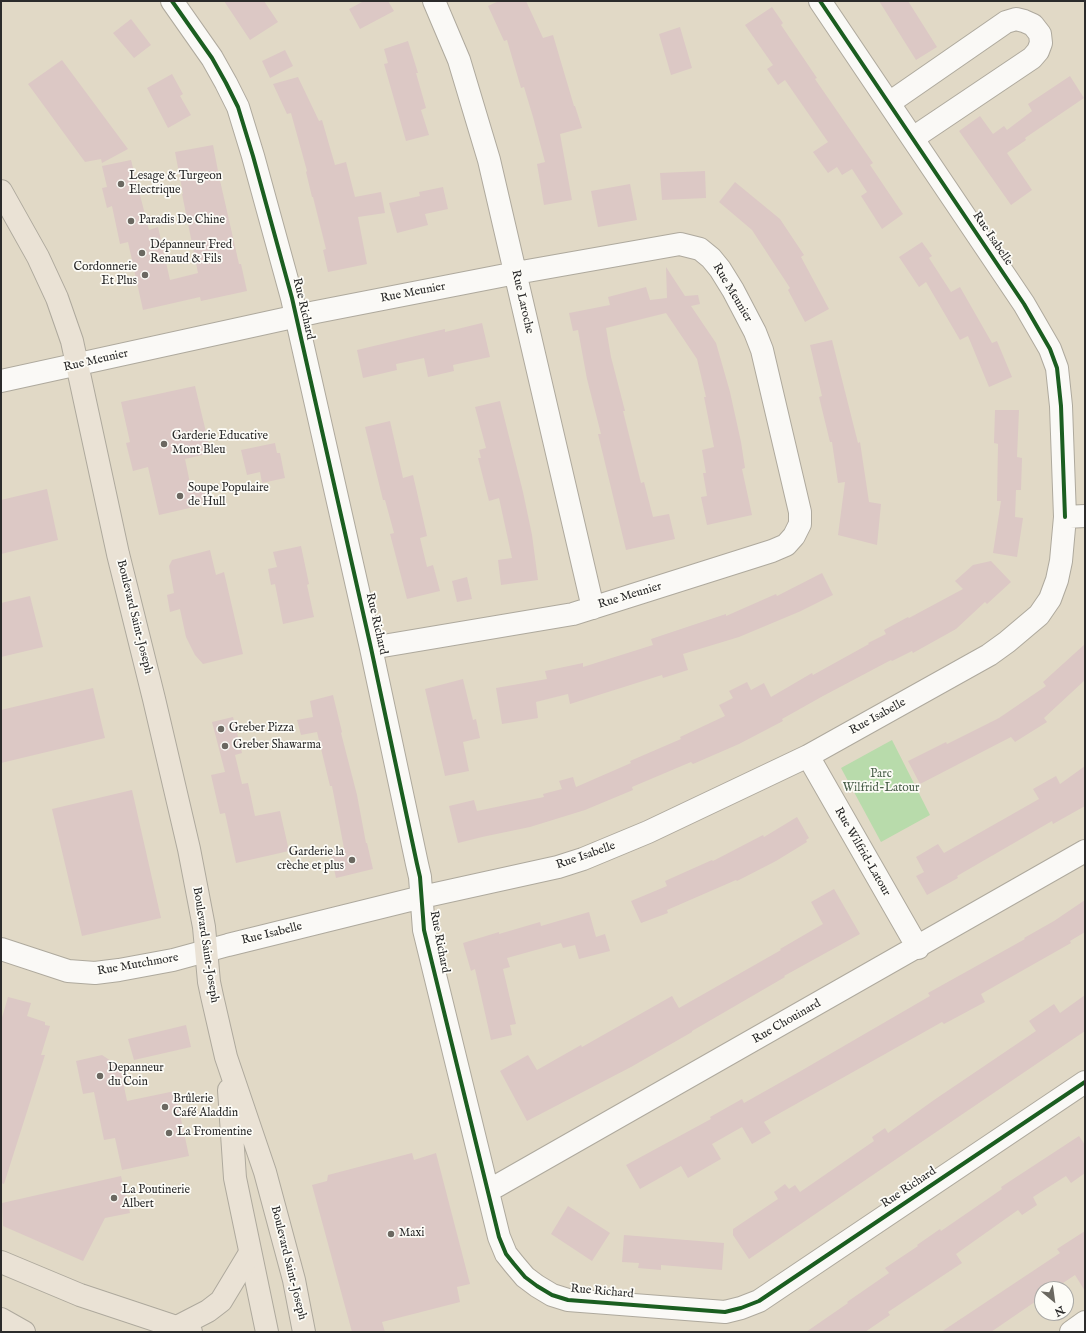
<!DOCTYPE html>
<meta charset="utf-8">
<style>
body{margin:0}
#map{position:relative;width:1086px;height:1333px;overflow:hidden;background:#e1d9c6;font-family:"IM FELL English",serif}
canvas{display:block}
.frame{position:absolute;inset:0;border:2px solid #2b2b2b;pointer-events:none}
.north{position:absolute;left:1034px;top:1281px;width:40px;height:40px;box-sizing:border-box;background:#fdfcf7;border:1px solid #a9a8a5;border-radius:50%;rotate:151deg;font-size:11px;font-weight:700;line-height:16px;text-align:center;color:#2b2b2b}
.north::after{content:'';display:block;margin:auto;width:14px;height:18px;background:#6b6861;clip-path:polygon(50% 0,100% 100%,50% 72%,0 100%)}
</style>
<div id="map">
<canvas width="1086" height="1333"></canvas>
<div class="frame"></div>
<div class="north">N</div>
</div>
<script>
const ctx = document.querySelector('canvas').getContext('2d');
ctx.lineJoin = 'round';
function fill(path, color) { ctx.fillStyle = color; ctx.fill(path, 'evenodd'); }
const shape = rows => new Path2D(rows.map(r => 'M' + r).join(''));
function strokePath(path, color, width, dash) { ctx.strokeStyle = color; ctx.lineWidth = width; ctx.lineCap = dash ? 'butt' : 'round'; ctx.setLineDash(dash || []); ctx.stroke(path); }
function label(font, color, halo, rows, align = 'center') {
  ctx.font = font + ' "IM FELL English",serif'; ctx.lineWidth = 3.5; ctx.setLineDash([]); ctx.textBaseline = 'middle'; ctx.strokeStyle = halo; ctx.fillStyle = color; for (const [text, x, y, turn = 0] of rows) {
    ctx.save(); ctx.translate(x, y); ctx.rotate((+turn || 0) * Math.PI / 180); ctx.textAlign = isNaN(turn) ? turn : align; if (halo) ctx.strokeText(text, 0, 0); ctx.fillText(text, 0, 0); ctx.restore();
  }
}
const green = shape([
 [892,740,930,815,881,842,841,768]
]);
const building = shape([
 [224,1,264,1,278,22,250,40],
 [364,1,388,1,394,11,360,29,349,9],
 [499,1,526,1,543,38,553,35,574,106,575,106,582,128,560,134,572,200,544,205,537,164,545,162,533,117,524,87,521,88,507,40,504,41,488,6],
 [879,1,908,1,937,47,916,60],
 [772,7,783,23,781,25,817,78,815,79,873,163,870,165,903,214,882,229,861,196,867,192,852,169,842,175,837,167,828,173,813,152,828,142,785,80,778,85,767,69,773,65,745,25],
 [131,19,151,45,134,58,113,33],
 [680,27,692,68,671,75,659,34],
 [408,41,418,73,416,73,426,108,421,110,429,135,406,141,384,64,388,63,384,49],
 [285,50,293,66,270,78,262,61],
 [62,60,128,149,102,163,101,159,85,162,28,84],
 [172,74,183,94,180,96,191,115,168,128,147,88],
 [1070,76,1084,98,1025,138,1026,140,1007,153,1032,190,1011,205,959,131,980,116,993,134,1004,126,1007,130,1032,111,1028,104],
 [298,77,319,121,322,120,335,165,346,162,355,197,381,192,385,213,358,217,367,264,328,272,323,250,326,249,313,197,312,197,306,172,307,171,291,113,287,114,273,84],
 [213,145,219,176,239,264,241,264,247,291,201,301,200,297,143,310,128,242,120,244,112,206,107,208,102,188,107,187,102,166,131,160,149,230,158,227,170,280,198,273,182,194,183,194,175,152],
 [705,171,706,198,662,200,660,173],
 [735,182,780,219,804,255,801,257,829,309,805,322,788,290,790,288,752,230,719,202],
 [630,184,637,220,598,227,591,191],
 [443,187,448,209,425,214,428,225,397,233,389,203,420,196,419,192],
 [922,242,932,256,929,258,951,292,960,287,992,343,997,341,1012,377,989,387,968,336,960,340,926,282,919,287,899,257],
 [666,267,685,296,698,295,700,304,691,306,716,343,730,392,741,442,745,468,742,469,752,515,707,525,701,497,707,496,703,473,706,473,702,450,714,447,704,397,706,397,697,359,666,313,606,328,611,357,625,411,623,411,641,483,644,482,653,517,669,514,675,539,626,550,598,434,601,434,587,379,578,330,573,331,569,313,610,305,608,297,646,287,650,300,667,298],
 [482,323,490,357,453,365,454,371,428,377,424,358,396,364,397,370,363,378,357,350,445,329,445,332],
 [832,340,858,443,860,442,869,502,881,504,877,545,838,535,845,482,838,483,832,442,830,442,819,397,822,396,810,345],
 [195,386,211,453,185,459,191,488,203,486,207,504,159,515,148,467,133,471,126,443,130,442,121,402],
 [500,401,523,492,532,535,538,580,501,585,498,560,512,558,499,498,489,501,478,458,481,458,479,450,486,448,475,407],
 [995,410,1019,410,1017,457,1022,458,1021,490,1016,490,1015,517,1023,518,1017,557,993,553,1001,501,997,501,998,444,994,443],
 [390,421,403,478,413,475,427,536,420,538,427,567,433,565,440,591,407,599,390,534,394,533,385,500,383,500,365,427],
 [275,443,277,453,280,453,285,478,262,483,260,472,247,475,241,450],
 [47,489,58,540,1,554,1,500],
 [301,546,309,584,307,585,314,617,283,624,275,584,271,585,268,569,277,567,273,552],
 [210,550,216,575,224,572,243,654,203,664,195,655,186,637,180,609,170,612,167,595,174,593,169,566,172,560],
 [991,561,1011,582,987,604,985,602,956,629,913,653,912,651,892,661,891,660,823,696,782,719,783,721,739,744,693,764,691,762,632,787,633,790,585,810,530,827,482,837,458,843,449,806,474,800,477,811,544,797,543,794,562,789,559,781,573,777,576,787,631,763,630,761,681,739,680,737,725,716,719,705,733,698,729,691,747,682,751,690,764,683,771,697,812,673,813,675,869,644,868,643,886,634,884,630,908,617,909,618,963,589,955,581,973,565],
 [822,573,833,595,801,611,739,637,683,654,688,670,663,678,662,675,570,704,568,694,536,702,538,718,502,724,496,688,547,679,545,671,583,663,583,667,653,645,651,639,726,614,726,616,776,594,777,596],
 [467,577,472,599,457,602,452,581],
 [30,596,43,647,1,657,1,603],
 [1085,644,1085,680,1044,718,1047,722,1015,742,1011,737,920,784,908,761,946,742,947,744,999,718,1046,686,1043,682],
 [463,679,473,720,476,719,480,738,463,742,469,771,445,776,425,689],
 [93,688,105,738,1,763,1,710],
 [333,695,342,732,341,733,357,795,366,843,367,843,373,869,336,878,330,851,344,848,332,786,330,786,317,732,301,735,297,720,313,717,310,701],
 [233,717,242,753,235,755,242,784,248,783,255,816,280,811,289,851,236,863,225,813,220,814,211,775,225,772,212,722],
 [1085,766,1085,806,1053,824,1052,821,957,876,958,878,927,895,916,876,924,872,916,857,938,844,944,853,1039,799,1033,789,1056,776,1060,784],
 [132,790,161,918,82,936,52,809],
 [797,817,809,838,806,840,807,842,776,861,737,881,736,880,667,910,668,913,641,923,631,901,667,886,665,881,712,860,713,861,763,835,764,837],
 [834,889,860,934,784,976,785,977,692,1031,692,1032,631,1067,527,1121,500,1071,528,1055,537,1070,581,1045,582,1047,672,996,679,1008,781,950,780,949,823,924,811,902],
 [1085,900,1085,932,1070,941,1071,943,981,994,985,1002,944,1024,942,1022,764,1122,771,1133,752,1144,742,1127,712,1144,721,1159,688,1178,681,1166,640,1189,626,1165,711,1119,710,1117,742,1099,744,1103,799,1072,930,996,928,993,1025,939,1024,938,1054,921],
 [589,912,596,937,605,934,610,951,579,959,575,945,563,948,561,943,507,958,510,967,503,969,516,1024,510,1025,512,1035,491,1040,475,969,471,971,463,943,499,932,499,934,540,922,541,926],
 [1085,995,1085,1031,749,1259,733,1235,733,1229,778,1199,774,1192,785,1184,789,1189,795,1185,800,1192,874,1141,872,1137,885,1128,888,1133,934,1100,1036,1031,1029,1021,1054,1004,1060,1013],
 [8,997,31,1003,27,1016,45,1022,45,1025,50,1026,41,1055,45,1055,4,1184,1,1183,1,1021],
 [186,1025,191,1047,134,1060,128,1039],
 [102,1055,120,1067,127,1101,175,1091,189,1156,122,1170,115,1138,104,1140,94,1092,83,1094,76,1061],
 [1079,1136,1085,1145,1085,1173,1071,1183,1066,1176,1033,1197,1037,1205,1022,1215,1018,1210,956,1254,962,1263,888,1312,890,1315,865,1332,806,1332,848,1303,847,1302,889,1273,885,1268,918,1246,917,1245,940,1229,941,1231,1002,1189,1001,1187],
 [412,1153,414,1160,436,1153,470,1284,457,1287,460,1302,382,1322,385,1332,352,1332,312,1185,327,1181,328,1175],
 [121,1176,130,1213,105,1218,83,1261,3,1226,2,1203],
 [568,1206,610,1233,592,1261,551,1234],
 [1085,1231,1085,1291,1075,1275,1054,1289,1042,1289,1042,1297,991,1332,941,1332,1060,1253,1057,1249],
 [624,1235,724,1243,722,1270,661,1265,661,1270,638,1268,639,1263,622,1262]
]);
const minor = shape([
 [172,1,212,58,226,83,238,107,253,156,292,298,371,648,417,864,420,877,424,930,499,1237,506,1254,514,1264,525,1277,537,1286,552,1295,568,1300,725,1312,741,1308,759,1301,1085,1082],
 [434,1,459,60,489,160,593,608],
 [889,103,1006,22,1016,19,1024,21,1033,25,1040,34,1041,43,1038,51,1032,58,913,138],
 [1,381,316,312,516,273,680,244,700,249,711,258,720,269,733,290,755,332,762,350,800,512,800,524,794,536,786,545,772,551,573,614,371,648],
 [1065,517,1085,516],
 [808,756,918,948],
 [1,949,68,971,95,973,119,970,173,960,228,945,422,897,558,867,583,859,648,832,808,756,989,655,1007,642,1039,615,1050,599,1057,580,1061,561,1065,517,1061,406,1057,368,1050,349,1024,304,820,1],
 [488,1191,1085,851],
 [1071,1332,1085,1322]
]);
const major = shape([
 [1,191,38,257,57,298,72,341,118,554,154,699,189,849,204,927,209,982,212,996,226,1057,265,1172,294,1280,304,1332],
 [229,1090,235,1178,267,1332]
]);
const highway = shape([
 [1,1262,80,1295,191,1332],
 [1,1319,24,1332],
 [177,1327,208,1311,221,1301,250,1253]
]);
const cycleway = shape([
 [172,1,212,58,226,83,238,107,253,156,292,298,371,648,417,864,420,877,424,930,499,1237,506,1254,514,1264,525,1277,537,1286,552,1295,568,1300,725,1312,741,1308,759,1301,1085,1082],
 [820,1,1024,304,1050,349,1057,368,1061,406,1065,517]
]);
const markers = [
 [121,184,4,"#6b6861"],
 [131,221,4,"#6b6861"],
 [142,253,4,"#6b6861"],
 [145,275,4,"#6b6861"],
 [164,444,4,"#6b6861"],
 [180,496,4,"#6b6861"],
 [221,729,4,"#6b6861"],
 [225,746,4,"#6b6861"],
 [352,860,4,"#6b6861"],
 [100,1076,4,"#6b6861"],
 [165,1107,4,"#6b6861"],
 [169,1133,4,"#6b6861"],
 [114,1198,4,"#6b6861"],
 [391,1234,4,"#6b6861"]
];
const poiNames = [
 ["Lesage & Turgeon",129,177],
 ["Electrique",129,191],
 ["Paradis De Chine",139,221],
 ["Dépanneur Fred",150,246],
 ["Renaud & Fils",150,260],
 ["Cordonnerie",137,268,"right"],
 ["Et Plus",137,282,"right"],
 ["Garderie Educative",172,437],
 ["Mont Bleu",172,451],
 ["Soupe Populaire",188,489],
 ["de Hull",188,503],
 ["Greber Pizza",229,729],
 ["Greber Shawarma",233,746],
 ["Garderie la",344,853,"right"],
 ["crèche et plus",344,867,"right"],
 ["Depanneur",108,1069],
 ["du Coin",108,1083],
 ["Brûlerie",173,1100],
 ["Café Aladdin",173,1114],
 ["La Fromentine",177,1133],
 ["La Poutinerie",122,1191],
 ["Albert",122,1205],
 ["Maxi",399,1234]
];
const streetNames = [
 ["Rue Isabelle",992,239,56],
 ["Rue Meunier",413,293,-11],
 ["Rue Meunier",732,293,59],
 ["Rue Laroche",522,302,77],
 ["Rue Richard",303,309,77],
 ["Rue Meunier",96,361,-13],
 ["Rue Meunier",630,596,-17],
 ["Boulevard Saint-Joseph",134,617,76],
 ["Rue Richard",376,624,77],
 ["Rue Isabelle",878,717,-29],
 ["Rue Wilfrid-Latour",862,852,60],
 ["Rue Isabelle",586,856,-19],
 ["Rue Isabelle",272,934,-14],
 ["Rue Richard",439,942,79],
 ["Boulevard Saint-Joseph",205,945,81],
 ["Rue Mutchmore",138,965,-10],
 ["Rue Chouinard",787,1022,-30],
 ["Rue Richard",909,1188,-34],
 ["Boulevard Saint-Joseph",288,1263,76],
 ["Rue Richard",602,1292,5]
];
const parkNames = [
 ["Parc",881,775],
 ["Wilfrid-Latour",881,789]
];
fill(green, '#b8dbab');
fill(building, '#dcc8c5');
strokePath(minor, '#aea99d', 24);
strokePath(major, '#aea99d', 24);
strokePath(highway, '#aea99d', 24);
strokePath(minor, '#faf9f6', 22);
strokePath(major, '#eae2d5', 22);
strokePath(highway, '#eae2d5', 22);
strokePath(cycleway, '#1b5e20', 4);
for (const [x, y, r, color] of markers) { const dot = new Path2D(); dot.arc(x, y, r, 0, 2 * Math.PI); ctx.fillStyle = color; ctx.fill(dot); strokePath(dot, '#fdfcf7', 1.5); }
label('12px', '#2b2b2b', '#fdfcf7', poiNames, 'left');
label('12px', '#2b2b2b', '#fdfcf7', streetNames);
label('12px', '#4b604b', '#fdfcf7', parkNames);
</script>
